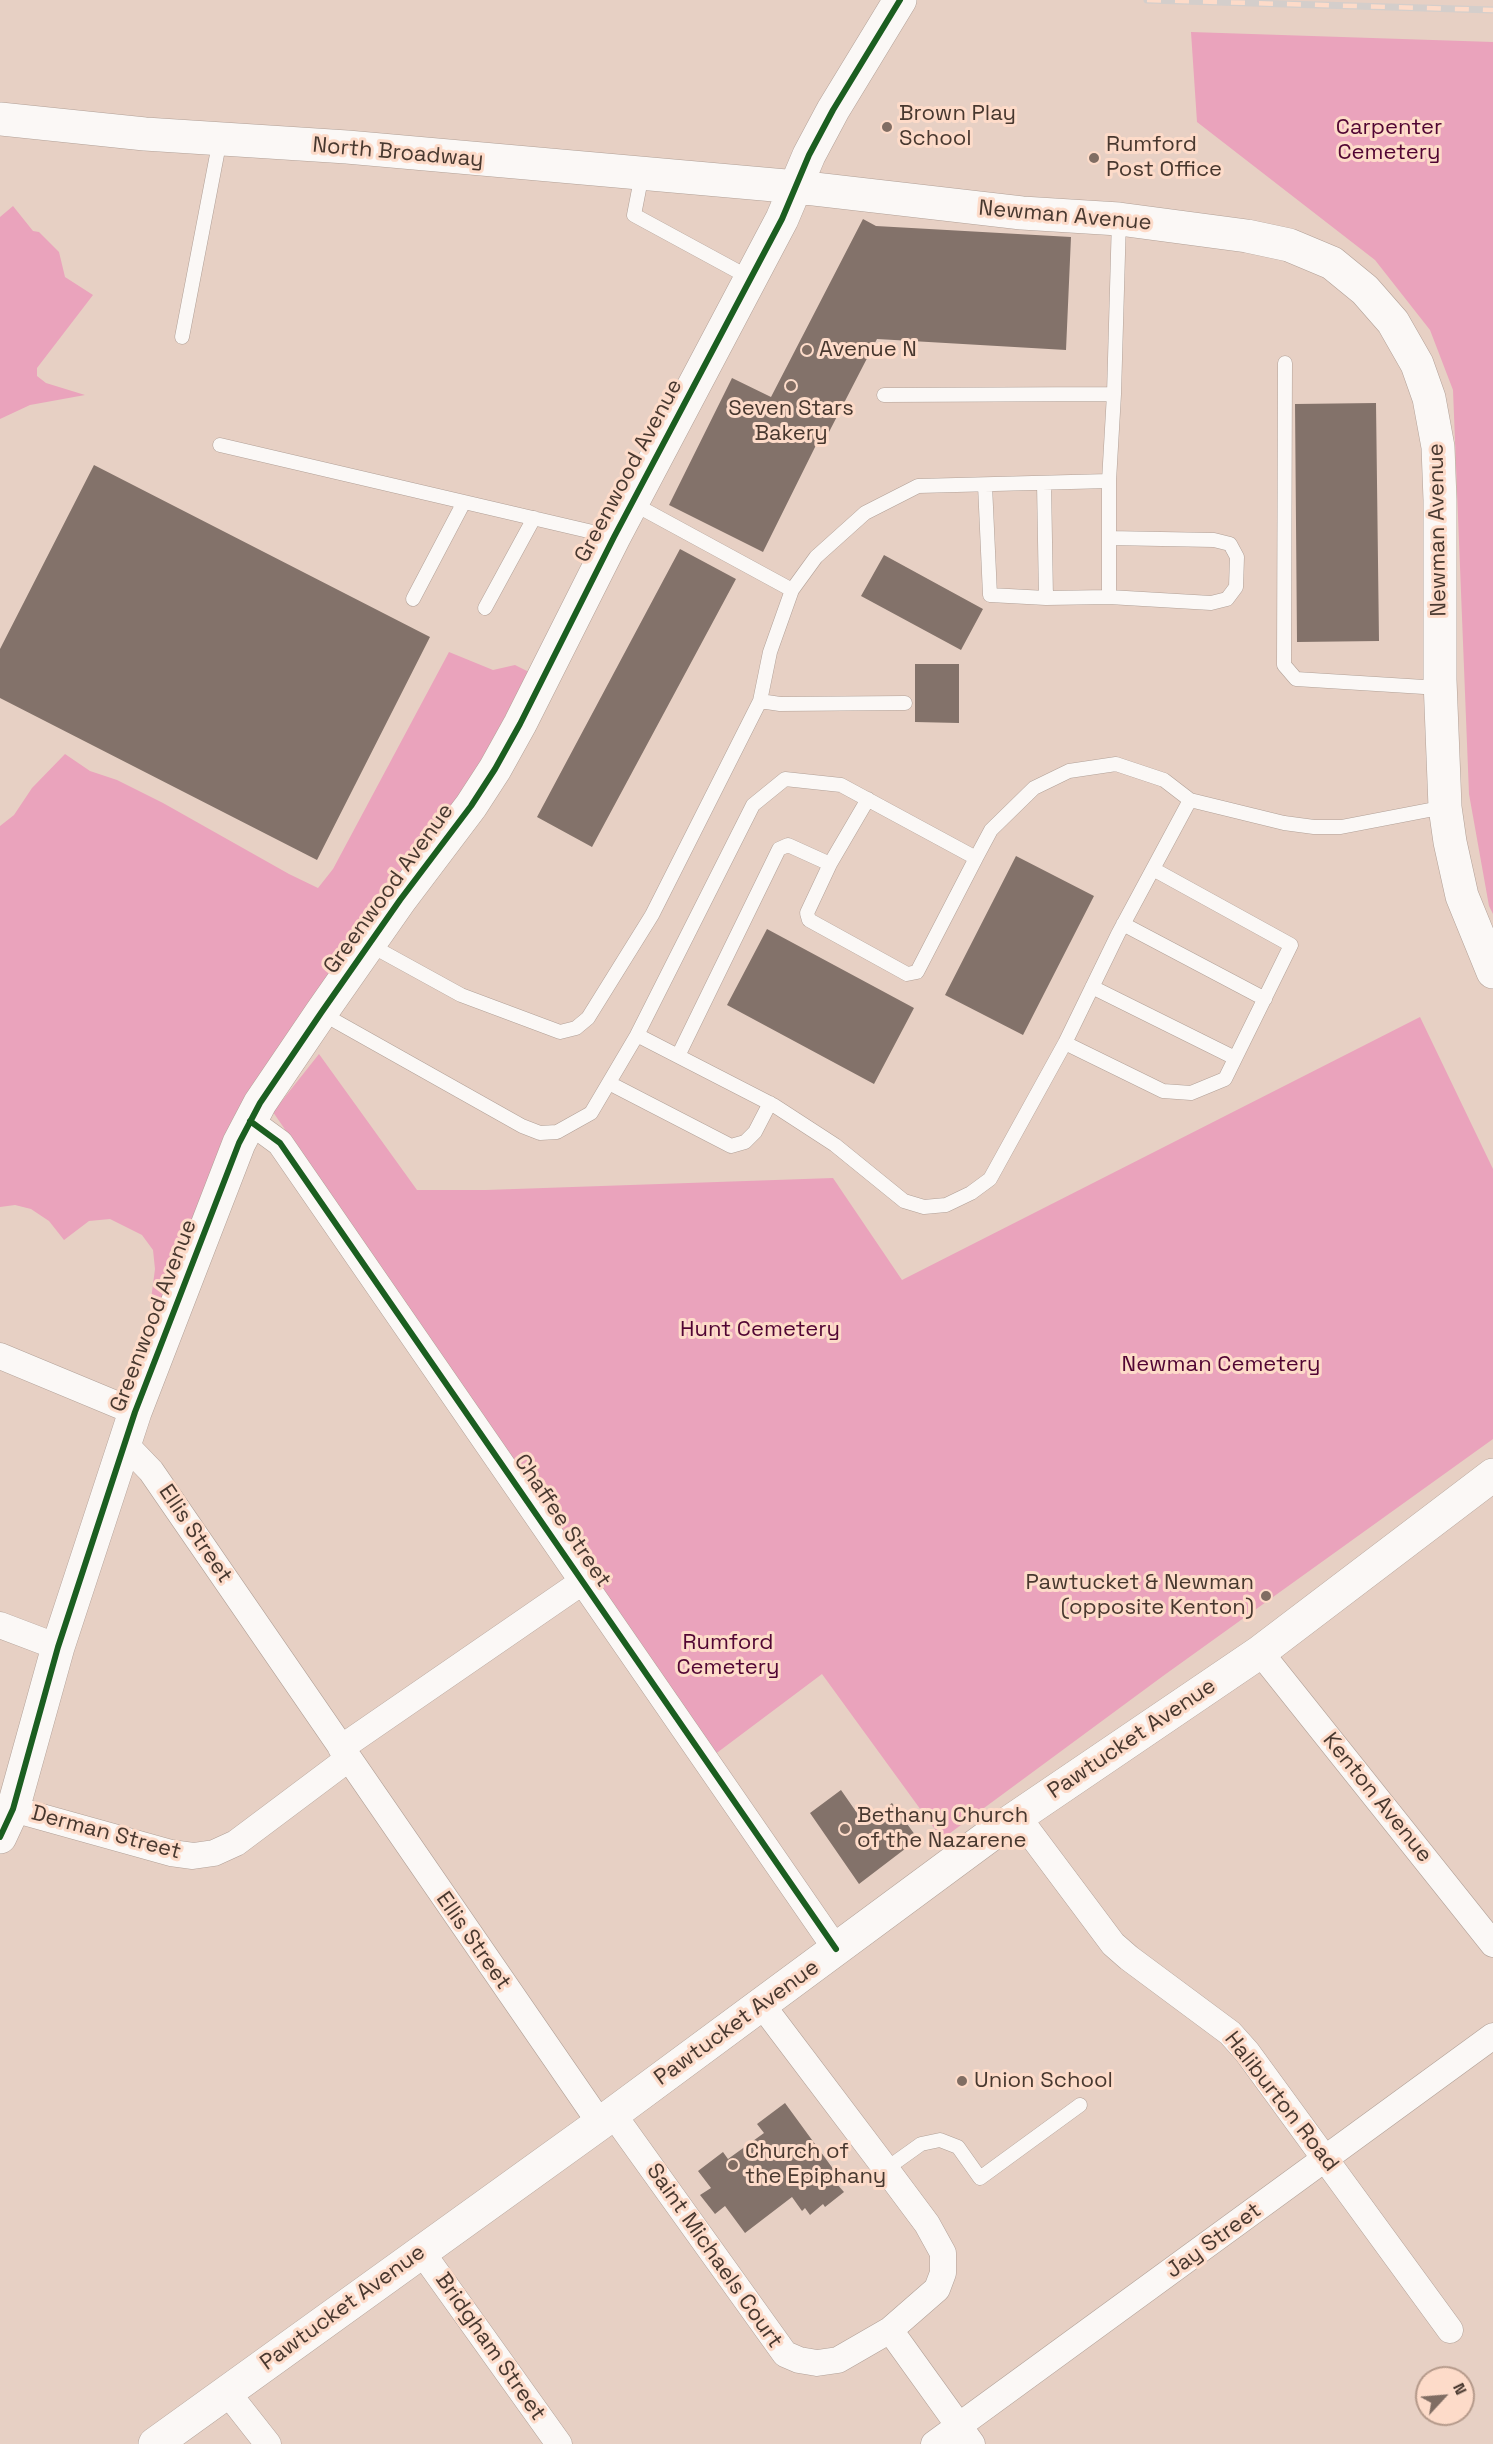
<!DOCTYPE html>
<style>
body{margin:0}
#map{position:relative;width:1493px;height:2444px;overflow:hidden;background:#e7d0c4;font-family:"Space Grotesk",sans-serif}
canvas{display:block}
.north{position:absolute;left:1415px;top:2366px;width:60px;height:60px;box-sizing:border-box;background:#fddbc9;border:2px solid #b59a8b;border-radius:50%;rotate:64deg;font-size:16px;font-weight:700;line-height:24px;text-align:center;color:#48382f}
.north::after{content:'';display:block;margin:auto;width:21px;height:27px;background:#806d63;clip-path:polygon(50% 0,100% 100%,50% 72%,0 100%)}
</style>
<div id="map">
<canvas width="1493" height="2444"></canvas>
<div class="north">N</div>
</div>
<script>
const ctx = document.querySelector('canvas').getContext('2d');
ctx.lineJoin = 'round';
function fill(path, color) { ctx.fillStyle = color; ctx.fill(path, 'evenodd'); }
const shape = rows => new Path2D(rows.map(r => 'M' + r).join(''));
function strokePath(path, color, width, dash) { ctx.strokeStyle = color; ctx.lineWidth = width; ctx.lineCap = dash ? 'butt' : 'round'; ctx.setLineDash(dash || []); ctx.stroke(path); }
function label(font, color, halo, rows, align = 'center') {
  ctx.font = font + ' "Space Grotesk",sans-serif'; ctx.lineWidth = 6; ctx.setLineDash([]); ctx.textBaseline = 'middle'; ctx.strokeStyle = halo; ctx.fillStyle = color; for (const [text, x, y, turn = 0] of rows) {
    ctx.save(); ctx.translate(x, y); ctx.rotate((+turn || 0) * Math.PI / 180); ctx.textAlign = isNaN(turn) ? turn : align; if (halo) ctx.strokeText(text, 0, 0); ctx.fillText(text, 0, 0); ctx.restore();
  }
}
const green = shape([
 [1191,32,1493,42,1493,914,1489,906,1469,794,1453,390,1430,330,1375,260,1197,122],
 [13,206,33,231,39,232,59,252,65,277,93,295,37,368,37,376,46,383,85,395,30,405,0,419,0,217],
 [449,652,493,670,515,665,543,679,334,987,170,1314,150,1307,155,1269,153,1250,142,1235,110,1219,89,1221,64,1240,49,1221,31,1209,15,1205,0,1207,0,826,14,815,32,788,65,754,90,771,117,780,163,803,289,874,318,888,333,869],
 [1420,1017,1493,1169,1493,1439,1163,1676,942,1839,822,1674,714,1755,273,1112,319,1054,417,1190,486,1190,833,1178,902,1280]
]);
const building = shape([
 [863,219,876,226,1071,237,1066,350,877,339,829,432,824,429,763,552,669,505,732,378,771,397],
 [1376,403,1379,641,1297,642,1295,404],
 [94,465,430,637,317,860,0,698,0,649],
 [680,549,736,579,592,847,537,817],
 [884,555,983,609,961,650,861,596],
 [915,664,959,664,959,723,915,722],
 [1016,856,1094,896,1023,1035,945,995],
 [767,929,914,1008,874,1084,727,1005],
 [841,1790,864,1823,892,1803,918,1839,859,1884,810,1813],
 [785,2103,842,2181,837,2184,844,2192,825,2207,823,2204,810,2215,805,2208,802,2211,792,2197,745,2233,725,2206,715,2214,700,2195,711,2188,698,2171,723,2152,728,2159,764,2133,757,2124]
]);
const lane = shape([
 [642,174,634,215,750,278],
 [182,337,220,139],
 [1285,363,1284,665,1296,679,1440,688],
 [884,395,1114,394],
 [220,445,614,537],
 [1044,483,1046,598],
 [985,485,990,595,1046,598,1109,597,1109,481,1114,394,1119,219],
 [632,503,792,590],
 [1109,538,1214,540,1230,544,1237,557,1236,587,1227,599,1211,603,1109,597],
 [413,599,464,502],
 [485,608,534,518],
 [760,701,780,704,905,703],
 [830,864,868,799],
 [1123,924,1265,999],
 [370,945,461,995,560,1032,576,1028,588,1018,652,915,760,701,770,652,792,590,816,557,865,513,918,486,1109,481],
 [1092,987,1235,1058],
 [321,1013,522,1126,540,1133,557,1132,591,1113,637,1035,775,1106,835,1145,904,1201,924,1207,946,1205,971,1193,990,1179,1065,1043,1118,934,1190,800,1284,823,1314,827,1341,827,1445,807],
 [637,1035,753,805,785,779,841,785,976,858,991,830,1034,788,1069,771,1116,764,1164,780,1190,800],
 [1065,1043,1163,1091,1191,1093,1225,1079,1291,945,1153,869],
 [678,1056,779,849,788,845,830,864,807,913,809,920,907,974,917,972,976,858],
 [609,1083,731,1146,745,1142,755,1132,770,1103],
 [886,2169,921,2144,940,2140,958,2147,980,2178,1080,2105]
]);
const street = shape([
 [250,1121,280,1143,836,1949],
 [0,1356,135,1412],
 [125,1444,151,1471,600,2123],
 [0,1625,58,1647],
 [1260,1652,1493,1944],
 [341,1748,582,1582],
 [13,1809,171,1853,193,1856,214,1853,236,1843,348,1759],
 [1018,1817,1113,1944,1129,1958,1230,2033,1247,2052,1450,2330],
 [613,2114,785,2354,799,2360,817,2363,838,2360,890,2330,937,2289,943,2273,943,2253,927,2224,886,2169,762,2005],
 [421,2251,559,2444],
 [890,2330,972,2444],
 [227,2392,268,2444],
 [934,2444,1493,2036]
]);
const secondary = shape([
 [0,119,145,134,347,147,797,187,1022,213,1119,219,1247,236,1289,245,1332,263,1365,290,1393,322,1417,364,1429,398,1438,447,1440,500,1440,680,1445,807,1450,842,1462,896,1493,972],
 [0,1837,13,1809,58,1647,135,1412,239,1143,260,1103,321,1013,400,900,471,806,495,769,520,724,614,537,782,219,809,155,833,110,900,0]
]);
const primary = shape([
 [155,2444,613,2114,989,1836,1260,1652,1493,1475]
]);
const rail = shape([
 [1147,0,1493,10]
]);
const cycleway = shape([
 [250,1121,280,1143,836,1949],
 [0,1837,13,1809,58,1647,135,1412,239,1143,260,1103,321,1013,400,900,471,806,495,769,520,724,614,537,782,219,809,155,833,110,900,0]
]);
const markers = [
 [887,127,6,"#806d63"],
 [1094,158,6,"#806d63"],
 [807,350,6,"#806d63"],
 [791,386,6,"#806d63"],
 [1266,1596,6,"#806d63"],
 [845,1829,6,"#806d63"],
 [962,2081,6,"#806d63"],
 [733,2165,6,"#806d63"]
];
const poiNames = [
 ["Brown Play",899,114],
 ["School",899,139],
 ["Rumford",1106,145],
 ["Post Office",1106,170],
 ["Avenue N",819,350],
 ["Seven Stars",791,409,"center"],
 ["Bakery",791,434,"center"],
 ["Pawtucket & Newman",1254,1583,"right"],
 ["(opposite Kenton)",1254,1608,"right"],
 ["Bethany Church",857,1816],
 ["of the Nazarene",857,1841],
 ["Union School",974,2081],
 ["Church of",745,2152],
 ["the Epiphany",745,2177]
];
const parkNames = [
 ["Carpenter",1389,128],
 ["Cemetery",1389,153],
 ["Hunt Cemetery",760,1330],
 ["Newman Cemetery",1221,1365],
 ["Rumford",728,1643],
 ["Cemetery",728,1668]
];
const streetNames = [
 ["North Broadway",398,153,5],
 ["Newman Avenue",1065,216,5],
 ["Greenwood Avenue",629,471,-62],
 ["Newman Avenue",1438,530,-91],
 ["Greenwood Avenue",389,889,-54],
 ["Greenwood Avenue",154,1316,-69],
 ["Chaffee Street",562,1521,56],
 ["Ellis Street",195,1534,56],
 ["Pawtucket Avenue",1132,1739,-34],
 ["Kenton Avenue",1377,1798,51],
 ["Derman Street",106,1833,15],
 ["Ellis Street",473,1941,55],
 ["Pawtucket Avenue",737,2023,-36],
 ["Haliburton Road",1281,2102,52],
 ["Jay Street",1214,2241,-36],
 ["Saint Michaels Court",714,2256,55],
 ["Pawtucket Avenue",343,2308,-36],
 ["Bridgham Street",490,2347,55]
];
fill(green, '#eaa3bc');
fill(building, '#83726a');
strokePath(lane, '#b1a097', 15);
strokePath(street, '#b1a097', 27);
strokePath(secondary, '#b1a097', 34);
strokePath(primary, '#b1a097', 34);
strokePath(lane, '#fbf8f6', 14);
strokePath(street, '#fbf8f6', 26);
strokePath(secondary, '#fbf8f6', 33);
strokePath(primary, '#fbf8f6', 33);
strokePath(rail, '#d4cecb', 7);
strokePath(rail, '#fddbc9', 4.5, [14]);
strokePath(cycleway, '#1b5e20', 6);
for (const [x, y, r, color] of markers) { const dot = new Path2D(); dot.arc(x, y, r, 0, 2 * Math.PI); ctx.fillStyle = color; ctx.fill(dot); strokePath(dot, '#fddbc9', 2); }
label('22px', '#48382f', '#fddbc9', poiNames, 'left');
label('22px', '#510533', '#fddbc9', parkNames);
label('22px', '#48382f', '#fddbc9', streetNames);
</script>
